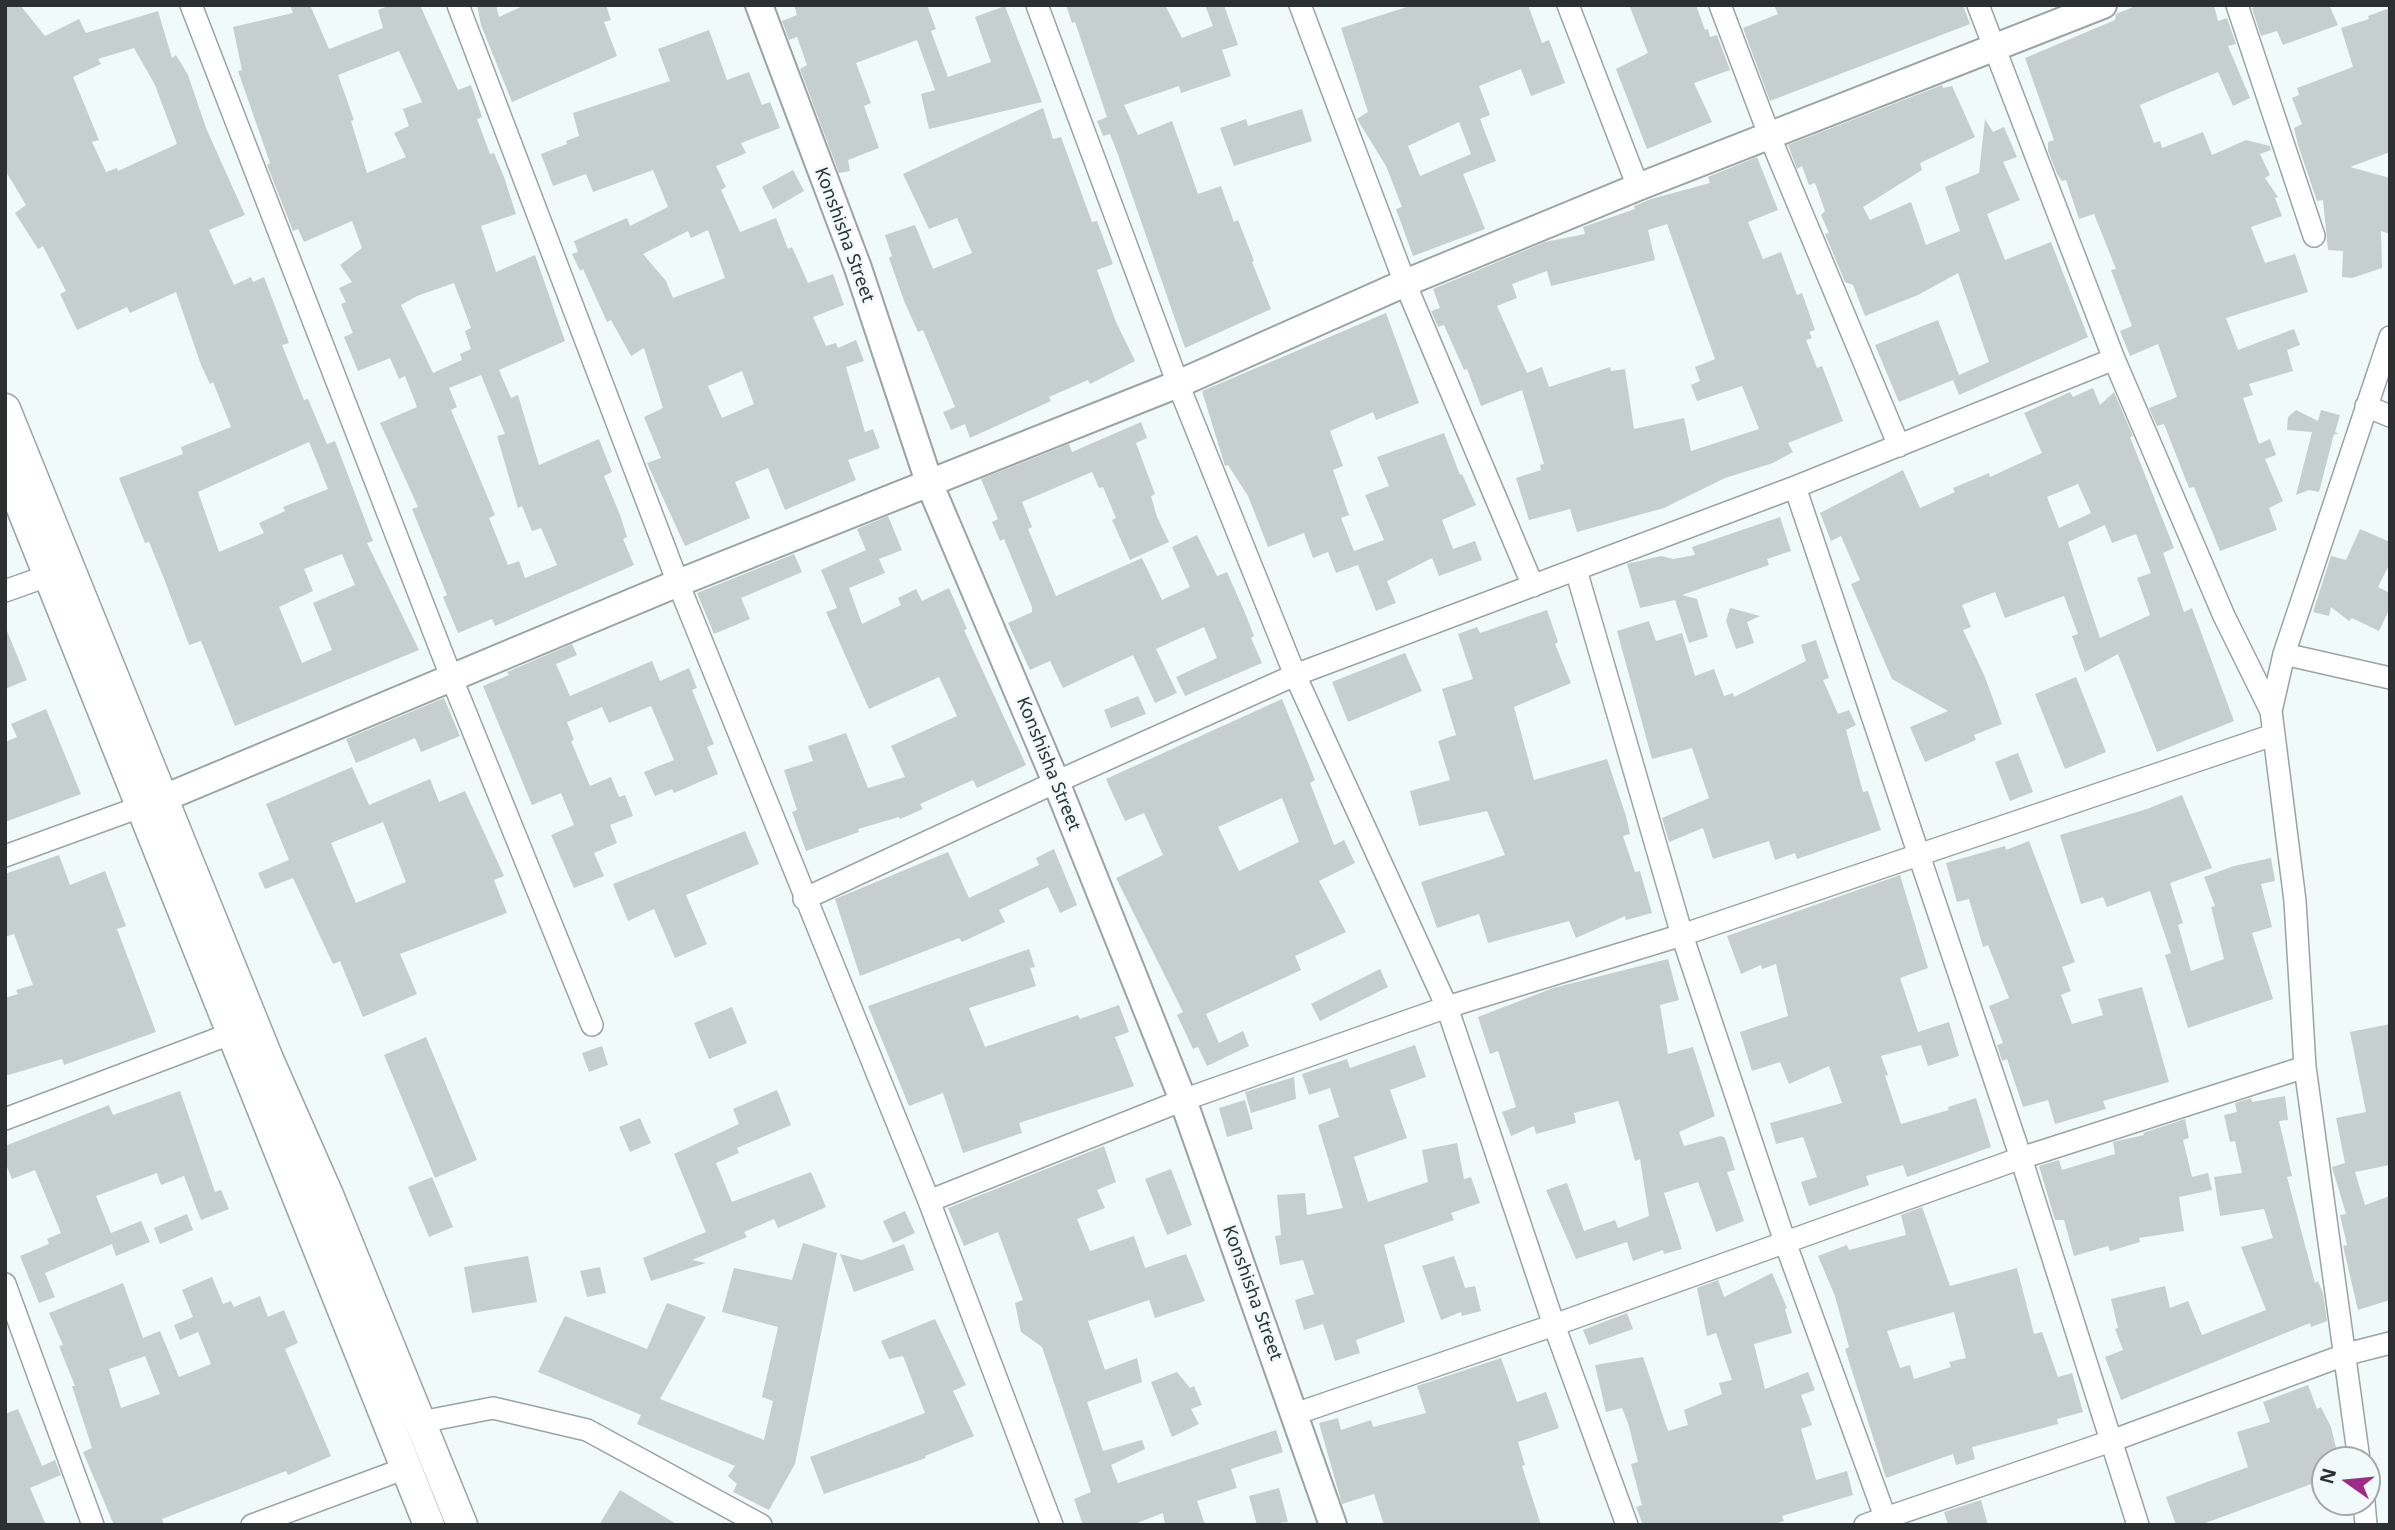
<!DOCTYPE html>
<style>
body{margin:0}
#map{position:relative;width:2395px;height:1530px;overflow:hidden;background:#f0faf8;font-family:"Noto Sans",sans-serif}
canvas{display:block}
.frame{position:absolute;inset:0;border:7px solid #2c3030;pointer-events:none}
.north{position:absolute;left:2311px;top:1446px;width:70px;height:70px;box-sizing:border-box;background:#f0faf8;border:2px solid #a2a9a8;border-radius:50%;rotate:285deg;font-size:19px;font-weight:700;line-height:28px;text-align:center;color:#2c3030}
.north::after{content:'';display:block;margin:auto;width:24px;height:32px;background:#9e2b87;clip-path:polygon(50% 0,100% 100%,50% 72%,0 100%)}
</style>
<div id="map">
<canvas width="2395" height="1530"></canvas>
<div class="frame"></div>
<div class="north">N</div>
</div>
<script>
const ctx = document.querySelector('canvas').getContext('2d');
ctx.lineJoin = 'round';
function fill(path, color) { ctx.fillStyle = color; ctx.fill(path, 'evenodd'); }
const shape = rows => new Path2D(rows.map(r => 'M' + r).join(''));
function strokePath(path, color, width, dash) { ctx.strokeStyle = color; ctx.lineWidth = width; ctx.lineCap = dash ? 'butt' : 'round'; ctx.setLineDash(dash || []); ctx.stroke(path); }
function label(font, color, halo, rows, align = 'center') {
  ctx.font = font + ' "Noto Sans",sans-serif'; ctx.lineWidth = 5; ctx.setLineDash([]); ctx.textBaseline = 'middle'; ctx.strokeStyle = halo; ctx.fillStyle = color; for (const [text, x, y, turn = 0] of rows) {
    ctx.save(); ctx.translate(x, y); ctx.rotate((+turn || 0) * Math.PI / 180); ctx.textAlign = isNaN(turn) ? turn : align; if (halo) ctx.strokeText(text, 0, 0); ctx.fillText(text, 0, 0); ctx.restore();
  }
}
const building = shape([
 [5,5,20,5,45,36,79,19,86,33,158,11,172,58,176,55,188,75,206,128,245,215,209,230,234,285,251,277,253,282,264,277,289,343,282,345,304,400,308,399,327,444,335,441,373,541,367,543,419,650,235,726,201,641,189,645,163,576,149,542,145,543,119,478,183,454,181,447,231,427,213,382,210,384,201,365,176,292,130,313,127,307,77,330,60,294,66,291,43,246,38,249,15,213,26,205,5,170],
 [134,48,155,85,177,144,118,171,117,168,106,172,92,142,99,140,73,77,101,64,98,59],
 [309,442,328,489,283,507,285,511,259,523,264,533,219,552,198,492],
 [342,554,355,585,313,603,332,650,302,663,279,607,313,591,304,569],
 [290,5,310,5,329,49,383,28,378,10,391,5,420,5,458,90,471,85,482,117,477,119,490,154,494,153,504,177,516,214,481,226,496,272,535,255,565,341,499,370,511,398,518,395,539,465,599,439,612,472,604,476,620,515,627,537,623,539,634,565,495,626,492,619,458,633,443,597,447,595,412,509,418,507,380,423,417,407,405,376,399,379,390,358,358,371,344,337,353,333,341,304,346,302,339,288,352,282,340,265,362,248,352,221,304,242,298,229,293,231,267,165,270,163,238,71,242,70,233,27,293,13],
 [399,51,422,102,403,109,409,126,394,133,406,157,367,173,351,121,354,120,338,75],
 [454,283,471,328,465,331,471,349,460,354,462,360,433,373,401,305,417,296],
 [481,375,505,434,497,436,518,508,522,506,532,531,541,528,557,565,525,578,519,561,508,565,489,518,495,515,451,410,457,407,449,388],
 [477,5,496,5,499,17,525,5,606,5,611,20,604,22,617,56,512,102,481,25],
 [794,5,927,5,936,29,931,31,948,77,991,62,975,17,1005,6,1042,102,929,129,921,94,935,90,917,40,856,63,871,103,864,106,879,148,848,160,850,171,839,173,800,69,807,65,797,37,789,40,782,21,797,15],
 [1066,5,1165,5,1182,38,1213,26,1205,5,1224,5,1238,45,1222,50,1231,76,1181,93,1179,86,1124,105,1138,135,1172,121,1198,194,1221,186,1234,222,1238,220,1254,261,1252,262,1271,309,1185,348,1117,152,1110,134,1103,136,1097,121,1107,117,1075,22,1072,23],
 [1413,5,1528,5,1542,43,1549,40,1565,83,1531,96,1521,69,1479,86,1490,115,1480,119,1496,161,1463,174,1485,229,1413,256,1396,209,1402,207,1386,166,1357,119,1368,112,1341,28],
 [1459,122,1471,154,1420,176,1408,146],
 [1629,5,1696,5,1705,30,1708,29,1710,37,1717,35,1730,70,1694,83,1712,122,1647,149,1616,69,1648,53],
 [1774,5,1963,5,1970,24,1770,101,1743,28,1778,14],
 [2138,5,2214,5,2218,21,2227,18,2236,44,2228,46,2250,98,2233,106,2218,72,2140,105,2154,143,2160,141,2162,148,2203,132,2212,155,2246,140,2270,146,2271,150,2260,154,2270,175,2265,178,2278,197,2275,198,2282,216,2251,227,2265,263,2295,254,2308,292,2226,318,2238,350,2294,329,2300,345,2287,350,2293,371,2249,384,2253,395,2243,398,2259,444,2270,439,2276,455,2265,459,2283,501,2269,508,2277,530,2220,551,2194,487,2189,488,2164,424,2157,426,2149,408,2177,397,2158,344,2130,356,2120,331,2132,326,2111,270,2116,269,2094,214,2079,219,2066,180,2062,181,2057,174,2048,151,2048,142,2054,140,2025,58,2115,20,2116,14],
 [2259,5,2329,5,2338,25,2283,45,2277,31,2261,36,2252,8],
 [2390,8,2390,152,2350,167,2390,178,2390,234,2381,231,2382,268,2352,278,2342,277,2343,251,2328,250,2323,200,2317,201,2298,145,2294,128,2302,124,2292,98,2299,95,2297,88,2353,67,2341,28,2369,19,2368,16],
 [709,30,727,80,749,72,762,105,770,102,780,128,741,143,746,153,716,166,726,187,721,190,740,232,776,218,788,249,792,247,808,283,833,274,844,305,813,317,826,346,836,343,838,348,856,340,864,361,846,367,865,432,873,429,880,448,848,460,856,480,785,510,768,468,735,482,750,518,685,546,647,463,661,458,644,417,663,408,644,348,631,356,611,320,607,322,583,269,580,271,572,254,578,252,574,241,627,218,630,226,668,207,653,170,593,192,586,174,553,186,541,154,567,144,566,141,579,136,573,113,670,81,658,49],
 [708,230,725,278,673,298,666,281,643,254,688,231,691,238],
 [742,371,754,404,722,418,708,386],
 [1942,85,1943,88,1952,86,1975,137,1920,163,1922,170,1863,207,1870,220,1911,202,1926,245,1960,231,1945,187,1979,173,1985,119,1993,132,2004,127,2017,157,2003,162,2020,200,1987,214,2005,260,2051,242,2088,337,1959,395,1953,380,1899,402,1875,345,1938,320,1959,375,1989,362,1958,273,1918,295,1865,316,1853,285,1845,282,1825,234,1829,233,1821,215,1825,211,1815,183,1809,185,1802,166,1797,169,1788,145],
 [1043,108,1053,139,1061,137,1092,222,1097,221,1113,264,1097,270,1116,322,1135,361,1090,384,1088,380,1049,397,1051,401,970,438,965,424,951,430,943,412,955,407,923,330,918,332,904,301,889,258,892,256,885,235,915,225,933,269,972,253,957,218,929,229,903,174],
 [1302,109,1312,141,1234,166,1220,128,1246,119,1248,126],
 [1757,157,1778,210,1748,222,1763,259,1781,252,1797,295,1802,293,1815,330,1809,332,1812,338,1806,340,1817,368,1822,366,1843,421,1788,443,1793,452,1773,463,1725,478,1664,508,1577,532,1570,509,1529,520,1516,478,1541,470,1540,465,1544,464,1522,390,1481,406,1467,369,1464,370,1444,325,1438,327,1431,311,1440,308,1433,289,1545,242,1585,234,1583,227,1635,209,1634,206,1651,199,1710,183,1708,177],
 [1667,224,1715,359,1695,367,1700,381,1691,385,1697,401,1742,386,1759,429,1691,451,1684,418,1634,429,1625,369,1611,371,1610,367,1549,387,1542,367,1527,373,1497,306,1517,298,1512,284,1547,271,1551,286,1655,260,1648,230],
 [793,170,804,191,773,209,762,187],
 [1386,313,1419,403,1376,420,1373,412,1330,431,1343,466,1333,470,1349,515,1341,518,1354,551,1384,540,1365,495,1389,486,1377,457,1444,433,1460,475,1462,474,1476,505,1442,520,1453,549,1475,541,1482,560,1439,576,1432,558,1387,581,1396,603,1376,611,1358,565,1336,573,1328,552,1313,558,1304,533,1268,547,1248,496,1228,465,1225,466,1202,391],
 [2093,388,2100,405,2114,392,2133,436,2130,437,2174,548,2163,553,2184,612,2192,608,2234,721,2157,752,2118,654,2085,672,2072,636,2078,634,2064,596,2005,618,1995,592,1962,605,1971,627,1963,630,1985,677,2002,724,1974,735,1976,740,1925,762,1910,727,1948,711,1892,679,1851,584,1860,580,1841,536,1831,541,1820,513,1903,470,1920,508,1955,492,1953,488,1989,473,1990,477,2042,453,2024,413,2070,392,2073,397],
 [2078,484,2091,513,2059,528,2047,497],
 [2105,525,2112,543,2136,534,2151,573,2137,578,2150,615,2100,638,2068,542],
 [2296,410,2318,421,2321,410,2340,415,2335,432,2339,434,2334,434,2319,492,2309,490,2296,495,2312,432,2287,430,2288,417],
 [1141,422,1147,438,1136,443,1155,494,1151,496,1157,517,1169,542,1130,560,1112,520,1116,518,1103,487,1099,488,1092,472,1022,502,1032,527,1028,529,1056,596,1142,558,1162,600,1190,587,1172,547,1197,535,1217,576,1227,572,1245,613,1254,636,1251,638,1262,663,1185,696,1176,677,1217,658,1204,627,1156,649,1177,693,1155,703,1133,655,1063,688,1050,661,1030,670,1008,623,1032,612,1032,607,1004,539,1000,541,992,522,998,519,981,479,1069,444,1072,452],
 [888,516,902,550,879,559,885,573,849,588,862,624,901,605,898,598,916,589,922,601,949,588,967,629,964,630,1026,765,977,788,973,780,920,804,923,809,900,819,899,817,858,829,859,832,806,851,792,812,797,810,784,770,813,761,808,746,846,733,868,788,905,777,891,746,957,716,939,677,869,709,826,612,837,608,821,570,866,550,857,529],
 [1780,517,1791,551,1767,559,1769,565,1682,595,1697,599,1708,637,1689,643,1675,600,1640,608,1627,564,1661,556,1673,559,1695,555,1692,547],
 [2360,529,2390,542,2390,563,2378,587,2390,593,2390,608,2379,631,2352,618,2349,621,2331,607,2329,616,2313,612,2331,556,2346,560],
 [794,554,802,572,741,598,750,619,714,634,697,593],
 [1730,608,1760,616,1747,622,1754,643,1736,649,1726,621],
 [1547,610,1558,642,1555,644,1571,683,1514,707,1534,780,1607,759,1626,816,1630,834,1623,836,1635,872,1640,871,1652,913,1626,920,1625,916,1576,938,1569,921,1488,943,1479,914,1437,928,1421,882,1505,855,1487,811,1419,826,1410,791,1450,780,1438,741,1456,735,1442,689,1473,679,1458,634,1477,627,1480,633],
 [1649,621,1656,641,1682,633,1695,676,1714,669,1724,696,1733,693,1734,697,1806,661,1801,645,1816,640,1829,678,1823,680,1838,714,1849,710,1856,725,1846,730,1863,792,1868,791,1881,830,1797,859,1795,853,1775,860,1769,841,1713,859,1703,828,1669,842,1662,818,1709,798,1692,748,1652,759,1617,631],
 [5,626,27,680,5,689],
 [572,644,577,655,556,664,570,696,652,661,660,681,689,668,697,688,692,690,714,744,707,747,718,774,674,793,672,789,655,796,644,772,674,760,651,706,609,723,602,707,567,722,574,740,571,741,590,786,611,777,619,797,625,795,633,816,610,825,617,843,594,853,604,876,574,888,551,835,574,825,561,793,532,805,483,686,509,675,507,672],
 [1405,653,1422,691,1348,722,1332,682],
 [2076,677,2106,752,2065,769,2035,694],
 [1138,696,1146,714,1111,728,1104,710],
 [444,698,460,736,421,752,415,738,356,763,346,739],
 [1282,699,1315,780,1310,783,1334,845,1344,840,1355,863,1319,881,1346,932,1295,956,1301,970,1206,1014,1219,1043,1243,1031,1249,1046,1207,1066,1198,1047,1193,1049,1177,1015,1183,1012,1116,878,1163,855,1144,813,1125,821,1106,779],
 [1282,798,1299,842,1239,871,1218,827],
 [46,709,81,794,5,822,5,742,17,737,11,724],
 [2018,753,2033,792,2010,801,1995,762],
 [352,767,369,805,430,779,439,802,465,791,504,876,494,880,507,913,400,954,417,994,363,1017,340,961,333,964,293,878,265,889,258,873,289,860,266,804],
 [383,822,406,882,356,903,331,843],
 [2182,795,2212,868,2170,883,2183,923,2178,925,2191,971,2224,959,2211,907,2215,906,2204,877,2234,866,2271,858,2275,881,2261,884,2272,927,2252,933,2273,999,2188,1028,2165,955,2171,953,2150,891,2107,907,2103,897,2081,904,2060,835,2147,809],
 [745,831,759,864,686,895,707,944,675,958,654,909,628,921,613,884],
 [2029,841,2075,962,2062,967,2071,991,2061,995,2072,1024,2103,1015,2098,999,2142,987,2169,1082,2103,1101,2106,1109,2055,1124,2048,1100,2023,1107,2007,1059,2002,1061,1997,1045,2003,1043,1989,1006,2009,998,1988,945,1983,947,1969,899,1957,902,1946,863,2005,846,2006,850],
 [1054,849,1077,905,1060,913,1048,887,999,910,1005,922,962,942,959,938,860,976,835,899,948,852,969,898,1039,865,1036,858],
 [59,855,70,885,105,871,126,926,117,929,156,1032,64,1065,62,1059,5,1076,5,998,18,994,16,990,33,985,14,934,5,937,5,874],
 [1900,875,1928,968,1900,978,1918,1032,1949,1022,1959,1056,1928,1066,1921,1045,1881,1056,1888,1075,1885,1076,1901,1124,1949,1110,1948,1107,1976,1098,1991,1147,1907,1177,1903,1165,1866,1176,1869,1185,1809,1206,1801,1182,1817,1177,1803,1137,1776,1144,1770,1123,1842,1103,1829,1066,1789,1084,1780,1062,1752,1071,1740,1032,1788,1016,1776,964,1762,969,1761,965,1741,974,1727,936],
 [1029,949,1035,967,1030,968,1036,986,969,1008,985,1047,1078,1015,1080,1019,1119,1005,1129,1032,1115,1037,1134,1086,1019,1123,1022,1133,963,1153,943,1093,909,1106,868,1006],
 [1668,959,1679,1000,1660,1005,1668,1054,1693,1047,1715,1116,1679,1132,1684,1146,1721,1136,1725,1138,1735,1170,1727,1172,1744,1221,1716,1232,1698,1182,1664,1193,1682,1249,1664,1254,1663,1250,1633,1261,1627,1242,1576,1259,1546,1190,1567,1183,1584,1231,1615,1220,1618,1228,1649,1216,1640,1159,1635,1161,1621,1109,1618,1101,1574,1113,1576,1123,1536,1134,1534,1126,1511,1136,1502,1112,1516,1107,1498,1051,1490,1054,1478,1017,1553,988],
 [1380,969,1388,987,1320,1021,1311,1004],
 [732,1007,747,1043,709,1059,694,1023],
 [2390,1024,2390,1165,2355,1172,2365,1205,2390,1196,2390,1300,2358,1310,2343,1246,2347,1245,2340,1215,2346,1214,2332,1167,2345,1163,2336,1118,2366,1112,2350,1032],
 [426,1037,477,1160,435,1178,384,1055],
 [1415,1045,1426,1077,1390,1090,1407,1138,1354,1157,1368,1202,1428,1182,1422,1150,1457,1143,1464,1179,1471,1177,1480,1203,1451,1213,1454,1220,1384,1245,1405,1322,1356,1340,1360,1353,1335,1361,1323,1324,1304,1330,1295,1300,1314,1294,1303,1260,1280,1265,1275,1236,1281,1235,1277,1195,1305,1193,1307,1215,1343,1208,1318,1125,1339,1117,1330,1088,1309,1095,1302,1074,1347,1059,1350,1068],
 [602,1046,608,1065,589,1072,582,1053],
 [1294,1077,1296,1099,1251,1113,1245,1092],
 [777,1090,791,1125,737,1148,739,1153,716,1163,732,1202,811,1172,826,1207,778,1228,774,1219,744,1232,747,1237,692,1260,706,1263,651,1281,643,1258,706,1232,674,1154,739,1124,733,1109],
 [180,1091,215,1192,221,1190,229,1209,201,1220,184,1176,161,1185,157,1173,96,1196,111,1233,141,1221,150,1242,116,1256,112,1244,45,1273,55,1297,39,1303,20,1256,49,1244,47,1239,61,1233,35,1170,12,1179,5,1162,5,1146,109,1105,113,1115],
 [2285,1096,2288,1120,2279,1121,2292,1176,2287,1177,2315,1283,2318,1281,2323,1293,2327,1321,2311,1327,2310,1323,2121,1400,2105,1357,2123,1350,2115,1329,2118,1328,2111,1299,2165,1286,2170,1308,2188,1301,2202,1335,2266,1310,2241,1247,2273,1238,2264,1209,2220,1216,2214,1177,2242,1173,2235,1141,2230,1142,2224,1115,2237,1112,2235,1103,2251,1098,2252,1102],
 [1245,1100,1253,1129,1227,1137,1219,1108],
 [640,1118,651,1143,630,1152,619,1127],
 [2185,1119,2189,1138,2183,1140,2192,1177,2208,1173,2212,1190,2179,1197,2184,1231,2139,1238,2140,1242,2110,1251,2108,1246,2074,1256,2064,1220,2055,1220,2039,1166,2059,1160,2062,1170,2115,1154,2113,1142,2144,1135,2143,1133],
 [1104,1146,1116,1182,1097,1190,1105,1208,1077,1219,1090,1251,1134,1236,1145,1268,1186,1254,1205,1301,1155,1318,1149,1300,1088,1321,1105,1370,1137,1358,1142,1382,1087,1402,1103,1451,1142,1440,1145,1449,1111,1465,1118,1483,1276,1430,1283,1452,1231,1469,1237,1488,1197,1501,1205,1525,1165,1525,1163,1513,1132,1525,1083,1525,1074,1499,1091,1492,1042,1347,1021,1332,1015,1303,1023,1300,998,1232,964,1246,948,1208],
 [1171,1169,1192,1225,1167,1235,1145,1179],
 [432,1177,453,1227,429,1237,408,1187],
 [1922,1207,1950,1286,2017,1268,2034,1334,2042,1332,2058,1377,2072,1373,2083,1412,2057,1419,2058,1424,1972,1447,1975,1459,1956,1465,1953,1454,1886,1478,1845,1349,1849,1347,1835,1296,1818,1256,1847,1245,1849,1250,1906,1235,1901,1215],
 [1954,1312,1966,1358,1949,1362,1951,1367,1914,1379,1910,1365,1900,1368,1887,1331],
 [905,1211,915,1233,893,1243,883,1221],
 [187,1214,193,1230,160,1244,154,1228],
 [803,1243,837,1253,795,1464,769,1510,733,1492,737,1484,728,1476,735,1466,637,1424,641,1415,538,1372,565,1316,647,1349,667,1303,706,1317,660,1399,764,1440,773,1401,762,1397,778,1327,722,1312,734,1268,792,1280],
 [904,1244,914,1270,854,1292,840,1254,862,1260],
 [528,1256,537,1302,472,1313,464,1267],
 [1454,1256,1465,1288,1475,1286,1481,1311,1462,1316,1461,1312,1441,1320,1422,1266],
 [600,1267,606,1293,587,1297,580,1271],
 [1772,1273,1787,1308,1785,1309,1792,1333,1754,1344,1765,1389,1808,1372,1815,1390,1801,1395,1812,1425,1801,1429,1816,1480,1847,1471,1853,1495,1782,1516,1784,1521,1771,1525,1643,1525,1636,1507,1642,1505,1631,1464,1638,1462,1628,1423,1622,1408,1606,1412,1595,1365,1643,1357,1668,1431,1688,1425,1684,1410,1722,1394,1719,1383,1732,1380,1716,1333,1707,1336,1697,1288,1718,1280,1724,1297],
 [212,1277,223,1304,231,1301,234,1307,260,1296,268,1317,284,1310,298,1343,285,1349,331,1456,288,1475,286,1471,162,1519,164,1525,114,1525,83,1452,92,1448,72,1386,75,1386,59,1346,63,1345,49,1313,123,1283,143,1338,160,1331,179,1377,211,1364,198,1332,180,1340,174,1325,193,1317,182,1290],
 [145,1356,160,1394,121,1408,109,1369],
 [1627,1313,1633,1329,1589,1345,1583,1330],
 [935,1319,966,1385,953,1391,974,1436,925,1456,926,1458,824,1494,810,1457,925,1413,903,1356,889,1359,881,1341],
 [1501,1358,1517,1402,1546,1392,1559,1428,1518,1442,1525,1465,1522,1466,1541,1525,1384,1525,1374,1494,1342,1504,1319,1423,1338,1418,1341,1430,1371,1420,1373,1427,1426,1413,1417,1386],
 [1177,1372,1190,1388,1194,1386,1202,1405,1191,1409,1199,1424,1172,1437,1151,1382],
 [2308,1385,2317,1409,2321,1407,2331,1427,2339,1460,2325,1460,2325,1479,2200,1525,2176,1525,2166,1497,2248,1467,2237,1432,2270,1422,2263,1402],
 [18,1409,42,1466,55,1460,61,1475,30,1488,46,1525,5,1525,5,1414],
 [1279,1488,1288,1522,1257,1525,1249,1496],
 [620,1490,678,1525,599,1525],
 [1981,1500,1988,1525,1948,1525,1944,1512]
]);
const minor = shape([
 [191,5,452,679,592,1025],
 [458,5,678,583,929,1201,1052,1525],
 [1037,5,1178,384,1295,675,1447,1007,1554,1325,1627,1525],
 [1300,5,1405,283,1533,586],
 [1568,5,1638,187],
 [1720,5,1770,137,1899,446],
 [1978,5,2114,359,2224,616,2271,711],
 [2237,5,2314,236],
 [2366,406,2390,416],
 [1795,487,2021,1158,2138,1525],
 [1576,570,1682,935,1785,1242,1888,1525],
 [5,591,47,576],
 [2284,654,2390,678],
 [5,856,140,807],
 [804,899,1056,782,1295,675,1795,487,2114,359],
 [5,1119,230,1034],
 [929,1201,1183,1100,1447,1007,1682,935,2273,735],
 [5,1284,93,1525],
 [1295,1414,1554,1325,2021,1158,2305,1067],
 [421,1422,493,1408,587,1430,761,1525],
 [2359,1460,2305,1067,2295,901,2271,711,2284,654,2390,337],
 [2364,1502,2366,1525],
 [252,1525,406,1468],
 [1865,1525,2111,1441,2347,1354,2390,1343]
]);
const tertiary = shape([
 [759,5,858,268,930,485,1056,782,1183,1100,1333,1525],
 [145,806,678,583,1178,384,1405,283,1638,187,2103,5]
]);
const secondary = shape([
 [5,409,268,1059,328,1195,462,1525],
 [5,466,429,1525]
]);
const streetNames = [
 ["Konshisha Street",844,235,70],
 ["Konshisha Street",1048,764,68],
 ["Konshisha Street",1252,1293,70]
];
fill(building, '#c5cfcd');
strokePath(minor, '#9ba4a3', 24);
strokePath(tertiary, '#9ba4a3', 30);
strokePath(secondary, '#9ba4a3', 33);
strokePath(minor, '#fff', 21);
strokePath(tertiary, '#fff', 26);
strokePath(secondary, '#fff', 30);
label('18px', '#2c3030', '#f0faf8', streetNames);
</script>
